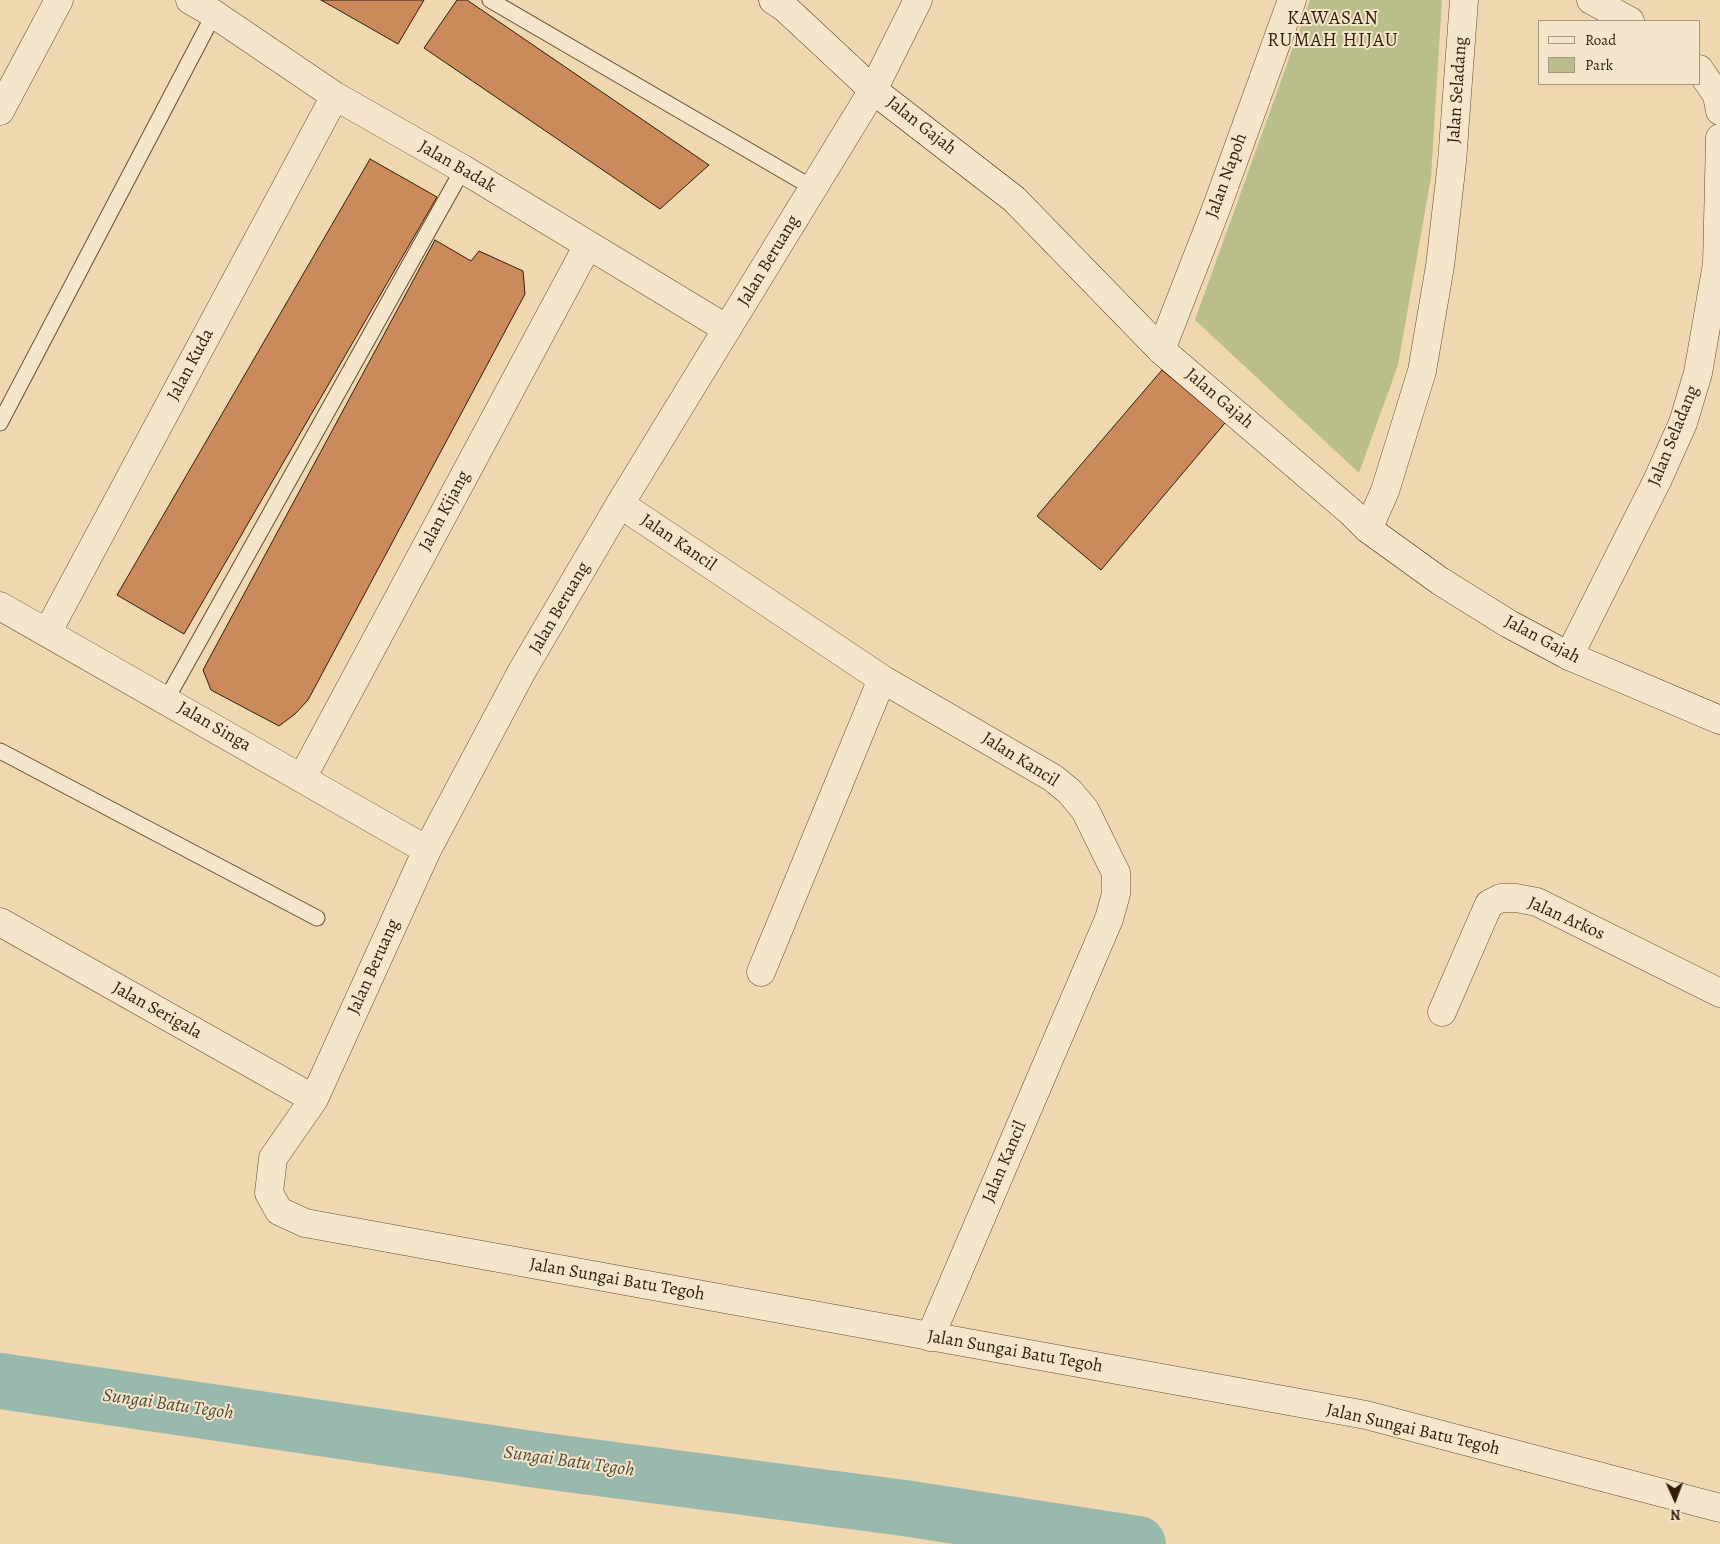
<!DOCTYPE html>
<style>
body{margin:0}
#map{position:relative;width:1720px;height:1544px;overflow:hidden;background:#efd8af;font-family:Alegreya,serif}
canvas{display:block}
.legend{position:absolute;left:1538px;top:20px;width:162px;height:65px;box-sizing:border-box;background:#f5e6cb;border:1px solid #a7957e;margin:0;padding:6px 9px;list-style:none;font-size:15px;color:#331c0a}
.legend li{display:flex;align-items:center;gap:10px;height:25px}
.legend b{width:25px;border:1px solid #a7957e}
.north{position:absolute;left:1650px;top:1474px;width:50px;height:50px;-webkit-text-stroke:4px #f5e6cb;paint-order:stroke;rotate:178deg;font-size:14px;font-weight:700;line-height:20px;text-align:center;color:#331c0a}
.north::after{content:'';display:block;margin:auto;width:18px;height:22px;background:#331c0a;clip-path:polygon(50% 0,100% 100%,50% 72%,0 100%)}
</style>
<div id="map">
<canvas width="1720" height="1544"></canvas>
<ul class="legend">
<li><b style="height:6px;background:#f5e6cb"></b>Road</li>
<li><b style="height:14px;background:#babe8a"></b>Park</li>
</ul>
<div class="north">N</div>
</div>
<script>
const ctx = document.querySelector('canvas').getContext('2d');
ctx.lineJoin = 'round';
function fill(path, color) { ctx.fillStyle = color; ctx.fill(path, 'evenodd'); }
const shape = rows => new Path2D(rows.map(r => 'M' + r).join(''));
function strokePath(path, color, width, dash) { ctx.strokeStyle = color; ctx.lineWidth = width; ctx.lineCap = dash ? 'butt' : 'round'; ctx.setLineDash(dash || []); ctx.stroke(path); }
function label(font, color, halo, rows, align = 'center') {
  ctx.font = font + ' Alegreya,serif'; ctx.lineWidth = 4; ctx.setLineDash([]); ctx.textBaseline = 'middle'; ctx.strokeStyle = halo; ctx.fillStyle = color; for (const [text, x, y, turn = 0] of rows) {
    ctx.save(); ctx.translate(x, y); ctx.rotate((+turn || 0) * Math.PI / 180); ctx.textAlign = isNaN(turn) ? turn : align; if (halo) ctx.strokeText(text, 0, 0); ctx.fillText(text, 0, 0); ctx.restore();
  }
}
const green = shape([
 [1310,0,1442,0,1431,177,1398,365,1359,473,1195,320]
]);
const river = shape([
 [0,1381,545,1461,904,1508,1138,1544]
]);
const building = shape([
 [321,0,424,0,398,44,321,0],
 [457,0,467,0,709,165,660,209,424,48,457,0],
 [370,159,437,197,184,634,117,595,370,159],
 [435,240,471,261,479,251,523,271,525,294,308,700,295,714,279,726,211,690,203,670,435,240],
 [1162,370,1225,423,1101,570,1037,516,1162,370]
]);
const service = shape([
 [490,0,813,188],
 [0,423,214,14],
 [166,700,463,169],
 [0,751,317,918]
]);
const minor = shape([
 [190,0,214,14,335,96,463,169,727,329],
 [918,0,873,90,620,504,522,671,427,850,314,1099,273,1158,269,1193,279,1211,305,1223,1366,1415,1720,1508],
 [1591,0,1630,21],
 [1699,69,1717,95,1720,111],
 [0,111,59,0],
 [1161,350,1216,209,1292,0],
 [620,504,882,679,1053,778,1070,792,1085,810,1116,873,1116,894,1109,919,930,1337],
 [1368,529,1385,491,1422,371,1440,266,1452,162,1464,0],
 [0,606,427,850],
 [47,633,335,96],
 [1569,656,1657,481,1683,423,1698,373,1717,264,1720,138],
 [302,778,588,245],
 [0,922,314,1099],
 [761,972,882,679],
 [1442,1012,1489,904,1501,898,1516,898,1537,902,1720,993]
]);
const secondary = shape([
 [773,0,785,8,873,90,1014,199,1161,350,1351,512,1368,529,1440,581,1509,624,1569,656,1720,720]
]);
const streetNames = [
 ["Jalan Seladang",1458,90,-86],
 ["Jalan Gajah",921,126,38],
 ["Jalan Badak",457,167,30],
 ["Jalan Napoh",1227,176,-70],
 ["Jalan Beruang",769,261,-59],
 ["Jalan Kuda",191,365,-62],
 ["Jalan Gajah",1219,399,40],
 ["Jalan Seladang",1674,436,-68],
 ["Jalan Kijang",445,511,-62],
 ["Jalan Kancil",678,543,34],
 ["Jalan Beruang",560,608,-60],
 ["Jalan Gajah",1542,640,28],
 ["Jalan Singa",214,727,30],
 ["Jalan Kancil",1020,760,32],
 ["Jalan Arkos",1566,919,24],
 ["Jalan Beruang",374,967,-66],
 ["Jalan Serigala",157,1011,29],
 ["Jalan Kancil",1005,1162,-67],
 ["Jalan Sungai Batu Tegoh",617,1280,10],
 ["Jalan Sungai Batu Tegoh",1015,1352,10],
 ["Jalan Sungai Batu Tegoh",1413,1430,13]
];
const neighbourhoodNames = [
 ["KAWASAN",1333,19],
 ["RUMAH HIJAU",1333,41]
];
const waterNames = [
 ["Sungai Batu Tegoh",168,1405,8],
 ["Sungai Batu Tegoh",569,1462,8]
];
fill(green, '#babe8a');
strokePath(river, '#9ab9ad', 56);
fill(building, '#cb8a5c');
strokePath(building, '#331c0a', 1);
strokePath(service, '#624b33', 17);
strokePath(minor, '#624b33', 29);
strokePath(secondary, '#331c0a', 29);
strokePath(service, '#f5e6cb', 15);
strokePath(minor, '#f5e6cb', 28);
strokePath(secondary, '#f5e6cb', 28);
label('18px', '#331c0a', '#f5e6cb', streetNames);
ctx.letterSpacing = '1px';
label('19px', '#331c0a', '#f5e6cb', neighbourhoodNames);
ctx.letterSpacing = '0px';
label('italic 19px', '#524b3b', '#f5e6cb', waterNames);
</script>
